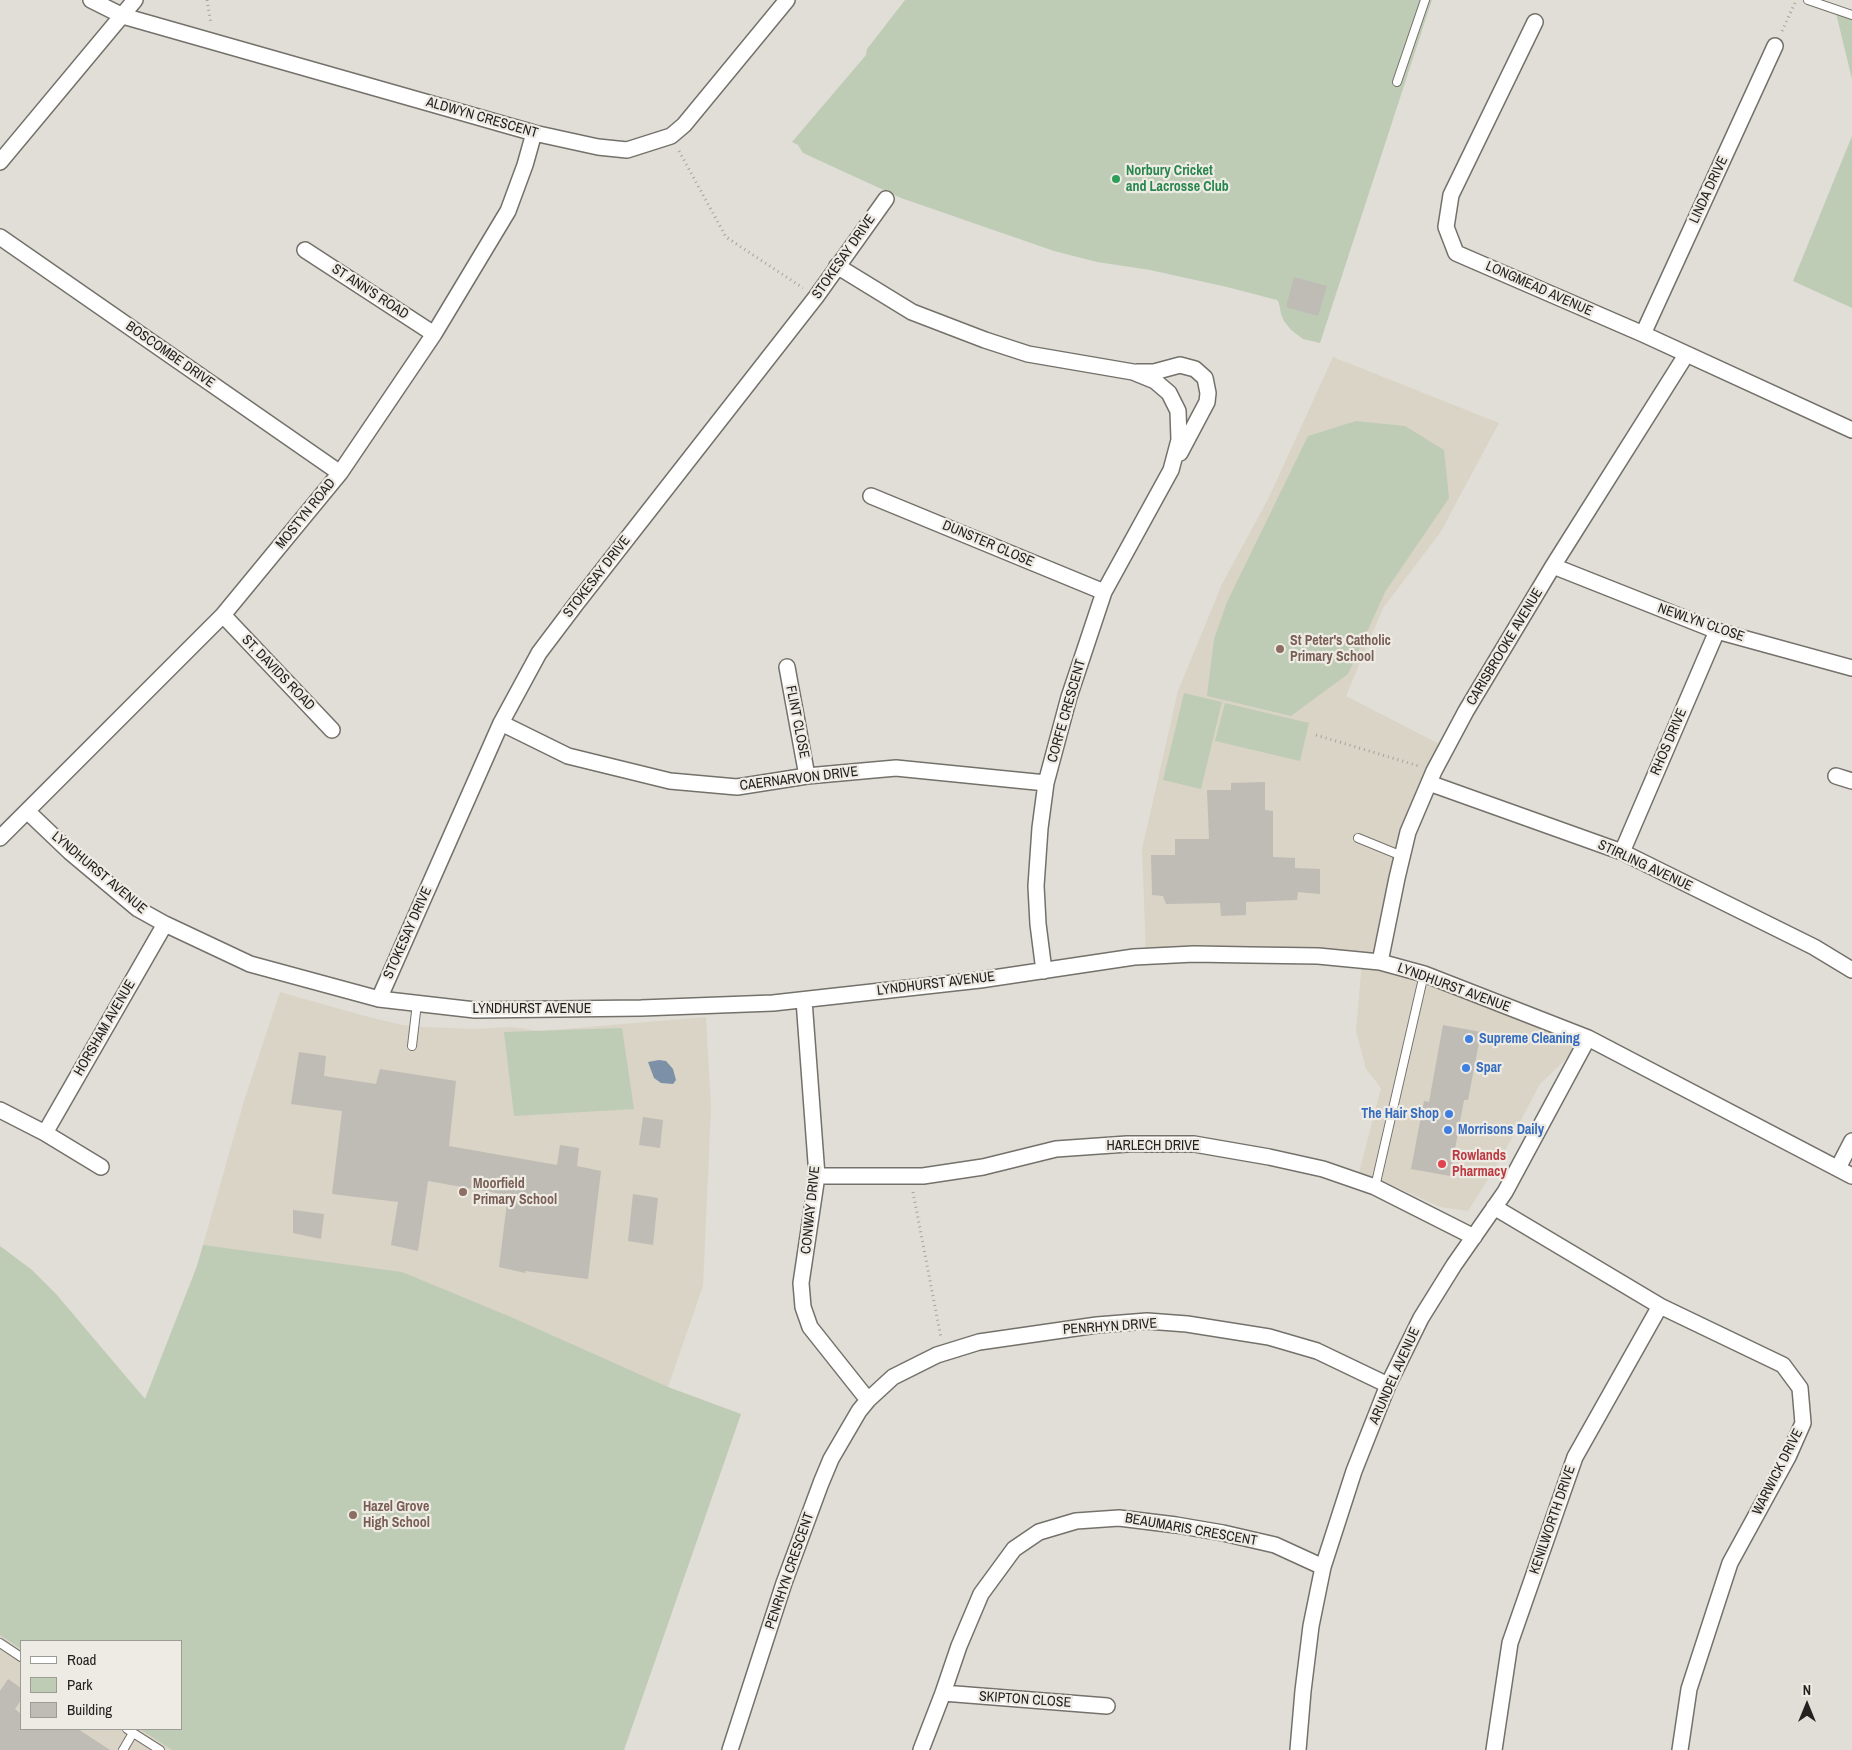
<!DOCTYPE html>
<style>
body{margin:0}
#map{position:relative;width:1852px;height:1750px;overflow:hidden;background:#e1ded7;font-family:"Archivo Narrow",sans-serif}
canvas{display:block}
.legend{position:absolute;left:20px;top:1640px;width:162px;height:90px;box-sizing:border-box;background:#eeebe4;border:1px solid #9d9b96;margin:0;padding:6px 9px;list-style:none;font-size:15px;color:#232220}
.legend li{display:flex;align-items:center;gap:10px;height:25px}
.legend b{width:25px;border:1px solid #9d9b96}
.north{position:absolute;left:1782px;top:1680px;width:50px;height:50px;-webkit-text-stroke:4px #eeebe4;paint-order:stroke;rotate:0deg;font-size:14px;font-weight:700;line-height:20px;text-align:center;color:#232220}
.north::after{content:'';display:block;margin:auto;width:18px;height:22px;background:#232220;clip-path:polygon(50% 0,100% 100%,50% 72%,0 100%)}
</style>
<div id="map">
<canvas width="1852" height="1750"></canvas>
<ul class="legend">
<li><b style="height:6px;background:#fff"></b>Road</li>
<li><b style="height:14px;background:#beccb6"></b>Park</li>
<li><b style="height:14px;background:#bfbbb5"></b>Building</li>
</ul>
<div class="north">N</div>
</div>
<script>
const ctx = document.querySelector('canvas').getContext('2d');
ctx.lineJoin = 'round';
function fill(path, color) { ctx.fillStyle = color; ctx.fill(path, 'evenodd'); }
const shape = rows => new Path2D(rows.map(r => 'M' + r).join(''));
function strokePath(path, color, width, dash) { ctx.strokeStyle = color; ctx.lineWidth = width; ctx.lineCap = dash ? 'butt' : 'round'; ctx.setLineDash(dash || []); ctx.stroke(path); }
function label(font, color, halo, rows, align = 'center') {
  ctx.font = font + ' "Archivo Narrow",sans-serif'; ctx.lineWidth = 4.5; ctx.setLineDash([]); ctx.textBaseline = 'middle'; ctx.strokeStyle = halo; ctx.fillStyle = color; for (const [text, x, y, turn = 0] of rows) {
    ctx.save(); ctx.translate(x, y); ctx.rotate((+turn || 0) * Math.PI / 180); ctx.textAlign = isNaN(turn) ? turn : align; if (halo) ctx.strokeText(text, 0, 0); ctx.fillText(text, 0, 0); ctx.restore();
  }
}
const built = shape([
 [1333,357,1499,423,1440,533,1383,608,1346,696,1447,748,1408,832,1380,962,1588,1038,1540,1084,1499,1162,1468,1211,1440,1207,1383,1181,1359,1173,1381,1088,1366,1069,1356,1031,1362,961,1146,957,1142,849,1178,691,1222,584,1269,497],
 [280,992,361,1015,402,1025,424,1027,475,1029,512,1027,540,1031,706,1017,711,1108,703,1286,668,1387,741,1414,624,1750,0,1750,0,1246,32,1270,56,1294,145,1399,197,1266,244,1101],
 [21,1641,181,1641,181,1729,21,1729]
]);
const green = shape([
 [905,0,1432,0,1320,343,1303,339,1291,330,1284,321,1281,314,1279,303,1277,300,1227,287,1150,270,1097,262,1054,251,901,198,803,153,798,145,792,142,866,55,867,49],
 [1835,9,1852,15,1852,79,1850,71],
 [1852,136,1852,308,1793,281],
 [1356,421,1405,426,1444,450,1449,498,1385,592,1348,674,1291,716,1207,696,1214,639,1227,602,1308,436],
 [1184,693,1222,702,1201,789,1163,780],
 [1225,703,1309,723,1300,761,1215,741],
 [622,1028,634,1109,514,1116,504,1032],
 [203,1245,402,1272,511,1317,668,1387,741,1414,624,1750,172,1750,140,1729,181,1729,181,1641,21,1641,21,1649,0,1635,0,1246,32,1270,56,1294,145,1399,197,1266]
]);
const water = shape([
 [659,1060,666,1061,673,1069,676,1080,673,1084,661,1083,654,1078,648,1062]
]);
const building = shape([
 [1294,277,1327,286,1318,316,1286,307],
 [1265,782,1265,810,1273,811,1273,857,1295,858,1295,868,1320,869,1320,894,1298,892,1297,900,1246,902,1246,915,1221,916,1220,903,1166,904,1163,896,1152,895,1151,855,1175,855,1175,839,1209,839,1207,790,1231,790,1231,783],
 [1443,1025,1481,1032,1468,1100,1464,1100,1450,1176,1411,1169,1424,1101,1429,1102],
 [299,1052,326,1056,324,1076,376,1084,380,1069,456,1081,449,1146,557,1165,560,1145,579,1148,577,1166,601,1171,588,1279,525,1271,525,1273,499,1267,508,1195,428,1181,418,1251,391,1245,398,1202,332,1194,342,1111,291,1104],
 [643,1117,663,1120,660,1148,639,1145],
 [633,1194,658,1198,653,1245,628,1241],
 [293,1210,324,1214,321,1239,293,1233],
 [8,1679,21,1688,21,1700,15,1709,21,1714,21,1729,78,1729,110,1750,0,1750,0,1691]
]);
const path = shape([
 [207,0,211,24],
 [1782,31,1795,3],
 [679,151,726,237,803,288],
 [1316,735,1419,766],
 [913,1192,941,1338]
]);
const service = shape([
 [1808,0,1852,15],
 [1397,82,1425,0],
 [1358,838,1402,856],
 [412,1046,417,1003],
 [1375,1187,1424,974],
 [0,1643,21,1657],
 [127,1729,160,1750],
 [123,1750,133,1733]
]);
const minor = shape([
 [91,0,123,16,534,133,598,147,627,150,671,136,684,125,787,0],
 [1535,22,1451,195,1446,227,1456,253,1643,334,1852,430],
 [0,162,135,0],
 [0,237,340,473],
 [305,250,434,334],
 [837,266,912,312,985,340,1028,354,1133,372,1155,381,1169,393,1178,411,1179,440,1171,470,1104,592,1069,697,1046,783,1040,828,1036,886,1038,924,1044,971],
 [1643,334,1775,46],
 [1137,372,1154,372,1180,365,1195,369,1205,378,1208,393,1207,402,1180,453],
 [871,496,1104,592],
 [1553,566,1717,631,1852,668],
 [223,615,332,730],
 [787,667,807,776],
 [501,723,568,756,670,781,737,787,807,776,896,768,1046,783],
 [1836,776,1852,781],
 [1429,783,1622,852,1814,947,1852,970],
 [27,811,70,852,138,909,165,924,250,964,379,999,475,1010,641,1008,773,1003,980,980,1134,957,1194,954,1250,955,1318,956,1380,962,1424,974,1588,1038,1852,1176],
 [0,838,223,615,340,473,434,334,508,211,525,165,534,133],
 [1622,852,1717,631],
 [1380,962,1397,878,1408,832,1434,771,1466,711,1553,566,1686,355],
 [379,999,501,723,539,653,576,604,816,297,886,199],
 [804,1000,817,1176,801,1283,803,1307,810,1327,868,1400],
 [0,1110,45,1133,101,1167],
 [45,1133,165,924],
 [1838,1168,1852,1141],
 [817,1176,923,1176,983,1167,1056,1149,1127,1144,1194,1144,1269,1157,1323,1169,1375,1187,1474,1237],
 [1494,1207,1660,1306,1783,1365,1800,1388,1803,1423,1788,1457,1730,1563,1689,1689,1680,1750],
 [943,1693,1107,1706],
 [730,1750,784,1583,821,1483,831,1459,859,1411,868,1400,893,1377,937,1355,979,1342,1097,1325,1147,1321,1187,1324,1269,1337,1317,1351,1388,1385],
 [921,1750,943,1693,959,1646,981,1594,1014,1549,1039,1532,1076,1521,1119,1518,1176,1525,1223,1533,1275,1545,1323,1567],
 [1298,1750,1303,1691,1311,1626,1323,1567,1354,1471,1388,1385,1421,1318,1454,1265,1505,1192,1588,1038],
 [1494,1750,1510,1643,1575,1457,1660,1306]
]);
const markers = [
 [1116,179,5,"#2e9e5b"],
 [1280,649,5,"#8d6e63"],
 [1469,1039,5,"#3f7fe0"],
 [1466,1068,5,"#3f7fe0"],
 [1449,1114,5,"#3f7fe0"],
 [1448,1130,5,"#3f7fe0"],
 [1442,1164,5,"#e0444e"],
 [463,1192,5,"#8d6e63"],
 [353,1515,5,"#8d6e63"]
];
const streetNames = [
 ["ALDWYN CRESCENT",482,118,16],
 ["LINDA DRIVE",1709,190,-65],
 ["STOKESAY DRIVE",844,257,-55],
 ["LONGMEAD AVENUE",1539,289,24],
 ["ST ANN'S ROAD",370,292,33],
 ["BOSCOMBE DRIVE",170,355,35],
 ["MOSTYN ROAD",306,514,-51],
 ["DUNSTER CLOSE",988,544,23],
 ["STOKESAY DRIVE",597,577,-52],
 ["NEWLYN CLOSE",1701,623,19],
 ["CARISBROOKE AVENUE",1505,647,-59],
 ["ST. DAVIDS ROAD",278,673,46],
 ["CORFE CRESCENT",1067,711,-74],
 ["FLINT CLOSE",797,722,79],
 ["RHOS DRIVE",1669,742,-67],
 ["CAERNARVON DRIVE",799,779,-7],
 ["STIRLING AVENUE",1645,866,25],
 ["LYNDHURST AVENUE",99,873,40],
 ["STOKESAY DRIVE",408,933,-66],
 ["LYNDHURST AVENUE",936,984,-7],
 ["LYNDHURST AVENUE",1454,988,20],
 ["LYNDHURST AVENUE",532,1009],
 ["HORSHAM AVENUE",105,1028,-60],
 ["HARLECH DRIVE",1153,1146],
 ["CONWAY DRIVE",811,1210,-84],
 ["PENRHYN DRIVE",1110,1327,-4],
 ["ARUNDEL AVENUE",1395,1376,-66],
 ["WARWICK DRIVE",1778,1472,-63],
 ["KENILWORTH DRIVE",1553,1520,-71],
 ["BEAUMARIS CRESCENT",1191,1530,10],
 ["PENRHYN CRESCENT",790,1571,-71],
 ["SKIPTON CLOSE",1025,1700,4]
];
const leisureNames = [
 ["Norbury Cricket",1126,171],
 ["and Lacrosse Club",1126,187]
];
const educationNames = [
 ["St Peter's Catholic",1290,641],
 ["Primary School",1290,657],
 ["Moorfield",473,1184],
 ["Primary School",473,1200],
 ["Hazel Grove",363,1507],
 ["High School",363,1523]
];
const shopNames = [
 ["Supreme Cleaning",1479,1039],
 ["Spar",1476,1068],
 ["The Hair Shop",1439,1114,"right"],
 ["Morrisons Daily",1458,1130]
];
const healthNames = [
 ["Rowlands",1452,1156],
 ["Pharmacy",1452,1172]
];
fill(built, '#dad4c6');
fill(green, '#beccb6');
fill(water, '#7c91a7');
fill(building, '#bfbbb5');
strokePath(service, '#74716b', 10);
strokePath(minor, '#74716b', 18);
strokePath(path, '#a5a39d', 3, [1, 4]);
strokePath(service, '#fff', 8);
strokePath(minor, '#fff', 15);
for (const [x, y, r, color] of markers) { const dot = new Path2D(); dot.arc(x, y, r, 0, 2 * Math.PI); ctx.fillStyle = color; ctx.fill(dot); strokePath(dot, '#eeebe4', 2); }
label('14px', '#232220', '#eeebe4', streetNames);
label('bold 14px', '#27864d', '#eeebe4', leisureNames, 'left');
label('bold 14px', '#785e54', '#eeebe4', educationNames, 'left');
label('bold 14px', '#366cbe', '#eeebe4', shopNames, 'left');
label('bold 14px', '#be3a42', '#eeebe4', healthNames, 'left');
</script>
